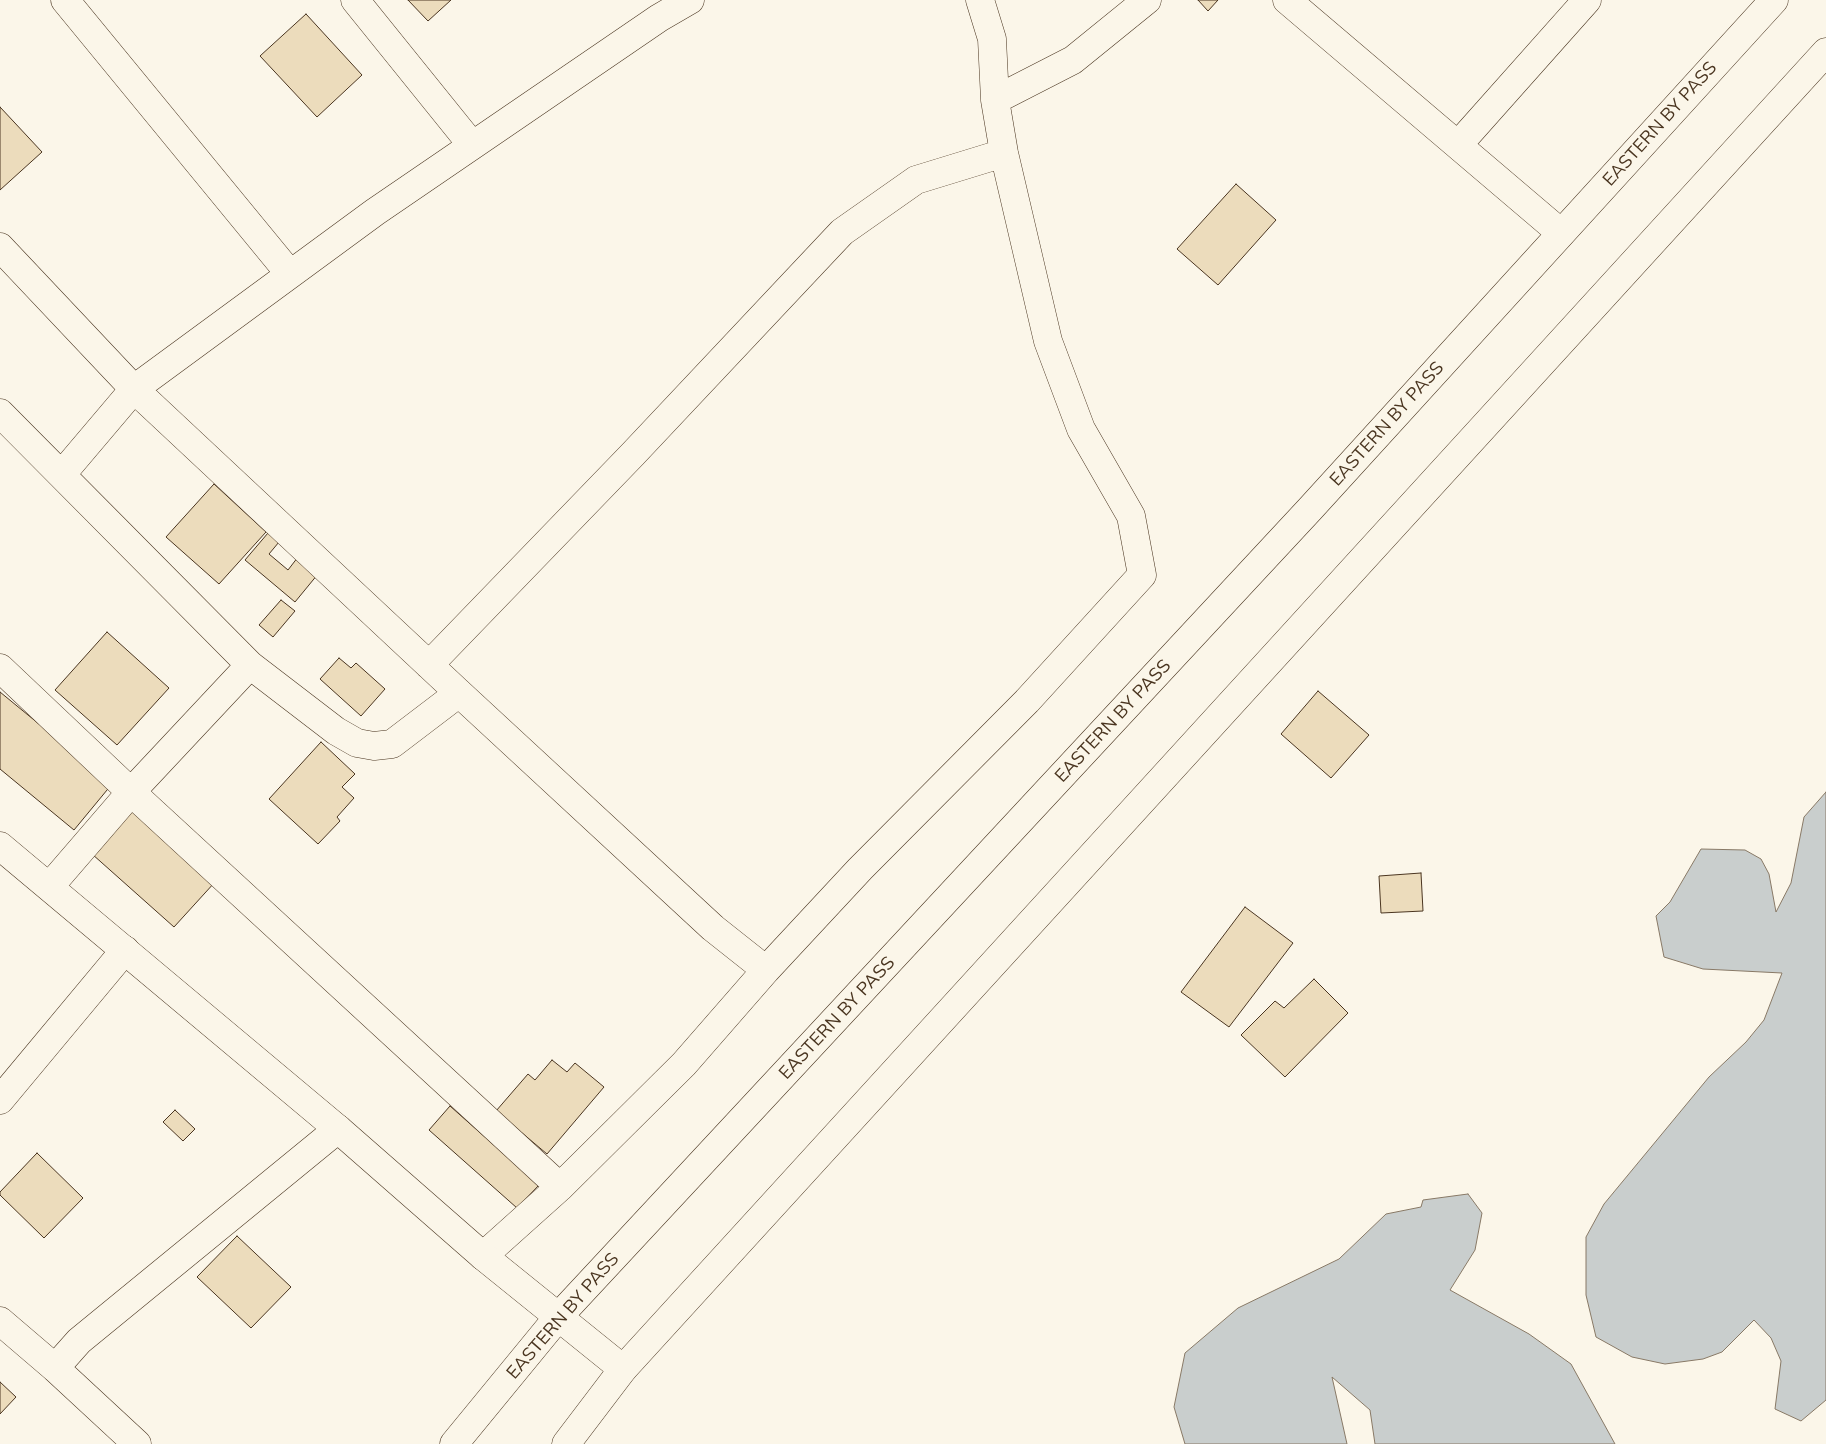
<!DOCTYPE html>
<style>
body{margin:0}
canvas{display:block;background:#fbf6e9}
</style>
<canvas width="1826" height="1444"></canvas>
<script>
const ctx = document.querySelector('canvas').getContext('2d');
ctx.lineJoin = 'round';
function fill(path, color) { ctx.fillStyle = color; ctx.fill(path, 'evenodd'); }
const shape = rows => new Path2D(rows.map(r => 'M' + r).join(''));
function strokePath(path, color, width, dash) { ctx.strokeStyle = color; ctx.lineWidth = width; ctx.lineCap = dash ? 'butt' : 'round'; ctx.setLineDash(dash || []); ctx.stroke(path); }
function label(font, color, halo, rows, align = 'center') {
  ctx.font = font + ' Mulish,sans-serif'; ctx.lineWidth = 4; ctx.setLineDash([]); ctx.textBaseline = 'middle'; ctx.strokeStyle = halo; ctx.fillStyle = color; for (const [text, x, y, turn = 0] of rows) {
    ctx.save(); ctx.translate(x, y); ctx.rotate((+turn || 0) * Math.PI / 180); ctx.textAlign = isNaN(turn) ? turn : align; if (halo) ctx.strokeText(text, 0, 0); ctx.fillText(text, 0, 0); ctx.restore();
  }
}
const water = shape([
 [1826,792,1826,1400,1801,1421,1775,1409,1781,1361,1771,1338,1754,1320,1722,1352,1703,1359,1665,1364,1632,1357,1596,1337,1586,1295,1586,1237,1604,1204,1709,1077,1746,1042,1764,1020,1782,973,1703,969,1664,957,1656,916,1670,902,1701,849,1745,850,1761,859,1769,874,1776,912,1791,883,1804,817,1826,792],
 [1468,1194,1482,1213,1475,1250,1450,1290,1529,1334,1571,1364,1615,1444,1375,1444,1370,1410,1332,1377,1347,1444,1185,1444,1174,1407,1185,1353,1238,1308,1339,1259,1386,1214,1421,1207,1423,1200,1468,1194]
]);
const building = shape([
 [408,0,451,0,428,21,408,0],
 [1198,0,1218,0,1208,11,1198,0],
 [306,14,362,75,317,117,260,56,306,14],
 [0,107,42,152,0,190,0,107],
 [1236,184,1276,220,1218,285,1177,249,1236,184],
 [214,484,266,532,219,584,166,537,214,484],
 [268,533,279,542,269,554,288,570,298,557,318,574,295,602,245,560,268,533],
 [281,600,295,611,273,637,259,625,281,600],
 [107,632,169,688,117,745,55,690,107,632],
 [339,658,351,668,356,663,385,689,361,716,320,679,339,658],
 [1318,691,1369,735,1331,778,1281,734,1318,691],
 [0,692,112,784,74,830,0,769,0,692],
 [321,742,355,774,342,787,354,798,337,817,340,821,318,844,269,799,321,742],
 [133,809,215,882,174,927,92,854,133,809],
 [1421,873,1423,911,1381,913,1379,876,1421,873],
 [1245,907,1293,943,1229,1027,1181,992,1245,907],
 [1314,979,1348,1013,1285,1077,1241,1035,1275,1001,1284,1008,1314,979],
 [552,1060,567,1072,575,1063,604,1087,547,1154,496,1111,528,1074,535,1080,552,1060],
 [450,1106,539,1185,517,1208,429,1130,450,1106],
 [175,1110,195,1129,183,1141,163,1122,175,1110],
 [37,1153,83,1198,44,1238,0,1195,0,1192,37,1153],
 [237,1236,291,1287,251,1328,197,1277,237,1236],
 [0,1382,16,1397,0,1414,0,1382]
]);
const street = shape([
 [65,0,290,274],
 [355,0,472,145],
 [1287,0,1561,233],
 [995,100,1073,60,1147,0],
 [1458,145,1587,0],
 [0,247,134,389,459,693,713,928,766,970,860,869,1027,701,1142,575,1131,516,1081,429,1048,341,1004,153,995,100,992,39,980,0],
 [0,413,250,665,336,731,357,743,374,746,392,744,459,693],
 [62,474,134,389,375,212,659,18,690,0],
 [429,665,633,454,842,232,916,180,1004,153],
 [0,668,131,792,560,1187],
 [50,886,131,792,250,665],
 [0,1100,125,950],
 [483,1256,560,1187,684,1064,766,970],
 [0,1321,55,1368,79,1341,338,1129],
 [55,1368,137,1444]
]);
const secondary = shape([
 [0,846,338,1129,483,1256,623,1369]
]);
const primary = shape([
 [454,1444,559,1316,1310,509,1774,0],
 [566,1444,623,1369,1826,52]
]);
const streetNames = [
 ["EASTERN BY PASS",1660,124,-48],
 ["EASTERN BY PASS",1387,424,-48],
 ["EASTERN BY PASS",1113,721,-47],
 ["EASTERN BY PASS",837,1018,-47],
 ["EASTERN BY PASS",563,1316,-49]
];
fill(water, '#c9cecd');
strokePath(water, '#887966', 1);
fill(building, '#ecdcbc');
strokePath(building, '#4a3520', 1);
strokePath(street, '#4a3520', 29);
strokePath(secondary, '#4a3520', 29);
strokePath(primary, '#4a3520', 29);
strokePath(street, '#fbf6e9', 28);
strokePath(secondary, '#fbf6e9', 28);
strokePath(primary, '#fbf6e9', 28);
label('18px', '#4a3520', '#fbf6e9', streetNames);
</script>
